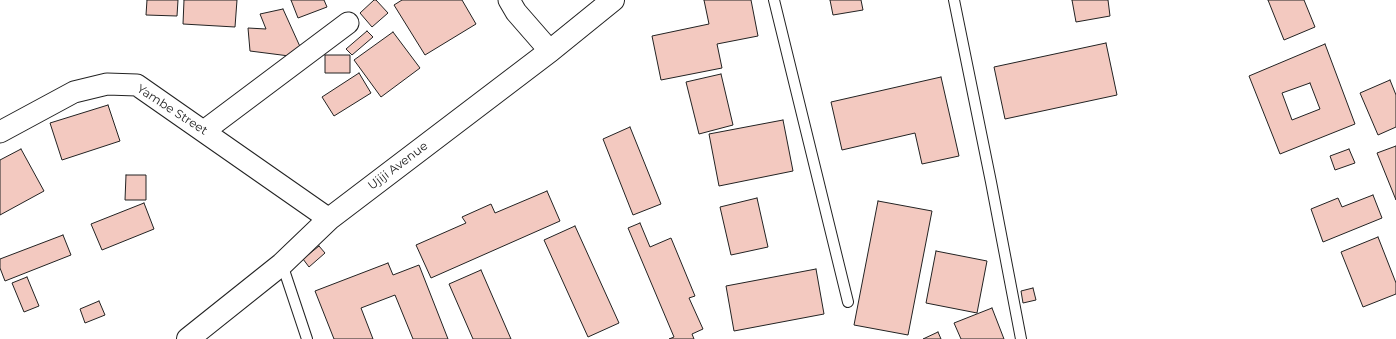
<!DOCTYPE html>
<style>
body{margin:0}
canvas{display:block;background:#fff}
</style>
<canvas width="1396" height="339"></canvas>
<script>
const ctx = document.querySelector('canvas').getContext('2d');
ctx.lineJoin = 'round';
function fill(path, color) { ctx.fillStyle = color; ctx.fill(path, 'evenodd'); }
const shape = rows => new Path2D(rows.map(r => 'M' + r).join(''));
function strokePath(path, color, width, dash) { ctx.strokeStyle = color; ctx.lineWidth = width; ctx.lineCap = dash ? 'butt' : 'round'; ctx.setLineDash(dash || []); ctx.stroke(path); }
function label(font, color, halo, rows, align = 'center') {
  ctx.font = font + ' Montserrat,sans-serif'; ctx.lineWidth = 3; ctx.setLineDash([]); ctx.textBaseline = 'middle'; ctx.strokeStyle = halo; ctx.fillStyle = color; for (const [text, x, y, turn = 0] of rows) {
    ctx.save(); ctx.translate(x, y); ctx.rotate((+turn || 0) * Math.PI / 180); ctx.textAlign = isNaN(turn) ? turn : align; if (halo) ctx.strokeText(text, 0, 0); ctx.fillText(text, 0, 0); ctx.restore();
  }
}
const building = shape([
 [147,0,178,0,177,16,146,15,147,0],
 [184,0,237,0,235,27,183,24,184,0],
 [291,0,324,0,327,7,298,18,291,0],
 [374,0,376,0,388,13,372,27,360,13,374,0],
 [402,0,462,0,476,24,425,55,394,5,402,0],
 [704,0,751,0,758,36,717,44,722,68,661,80,652,36,709,24,704,0],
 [830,0,861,0,863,10,833,15,830,0],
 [1072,0,1108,0,1110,16,1076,22,1072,0],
 [1268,0,1304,0,1315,27,1284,40,1268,0],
 [283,9,302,51,297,57,250,51,248,28,266,29,260,14,283,9],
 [367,31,373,37,352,55,346,49,367,31],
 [393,32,420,68,381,97,354,60,393,32],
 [1106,43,1117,95,1005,119,994,67,1106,43],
 [1325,44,1355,124,1280,154,1249,76,1325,44],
 [1310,83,1320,109,1292,120,1282,93,1310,83],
 [325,55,350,55,350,73,325,73,325,55],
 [359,73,371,93,334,116,322,97,359,73],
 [721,74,733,125,699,134,686,82,721,74],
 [941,77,959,156,922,164,915,133,842,150,831,102,941,77],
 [1390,80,1396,95,1396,127,1378,135,1360,93,1390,80],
 [108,105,120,141,62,160,50,123,108,105],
 [783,120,793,171,719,186,709,134,783,120],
 [630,127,661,204,633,215,603,139,630,127],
 [1396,146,1396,200,1377,153,1396,146],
 [21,149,44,191,0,215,0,160,21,149],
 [1349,149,1355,163,1335,170,1330,156,1349,149],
 [126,175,146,175,146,200,125,200,126,175],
 [547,191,560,221,431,278,416,245,466,223,462,217,491,204,495,213,547,191],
 [1373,195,1382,218,1323,242,1311,209,1338,198,1342,207,1373,195],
 [757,198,768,247,731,255,720,207,757,198],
 [878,201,932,211,908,335,854,325,878,201],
 [144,203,154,229,102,250,91,224,144,203],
 [640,223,650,247,671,238,695,296,689,298,703,329,692,334,694,339,669,339,674,337,628,228,640,223],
 [575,226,619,323,588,337,544,240,575,226],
 [63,235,71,255,5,281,0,268,0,259,63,235],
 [1378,237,1396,283,1396,294,1363,307,1341,252,1378,237],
 [319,246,325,253,309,267,303,259,319,246],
 [936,251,987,261,977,313,926,303,936,251],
 [388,263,393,275,419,265,448,339,413,339,395,295,361,308,373,339,334,339,315,291,388,263],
 [816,269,824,314,734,331,726,286,816,269],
 [481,270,511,339,473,339,449,284,481,270],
 [27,277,39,306,24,312,12,283,27,277],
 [1033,288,1036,300,1023,303,1021,291,1033,288],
 [99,301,105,315,85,323,80,309,99,301],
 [992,308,1004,339,961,339,954,323,992,308],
 [938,332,941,339,923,339,938,332]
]);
const service = shape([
 [774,0,848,302],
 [954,0,991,182,1021,339],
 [282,264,307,339]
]);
const minor = shape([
 [509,0,516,12,550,51],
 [204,131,348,23],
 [0,132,74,92,107,84,137,85,329,219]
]);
const trunk = shape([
 [188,339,282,264,329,219,550,51,613,0]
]);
const streetNames = [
 ["Yambe Street",172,110,33],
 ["Ujiji Avenue",398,166,-37]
];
fill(building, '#f3c9c0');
strokePath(building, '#222', 1);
strokePath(service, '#222', 12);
strokePath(minor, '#222', 23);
strokePath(trunk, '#222', 24);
strokePath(service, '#fff', 10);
strokePath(minor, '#fff', 21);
strokePath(trunk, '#fff', 22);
label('12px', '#222', '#fff', streetNames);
</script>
